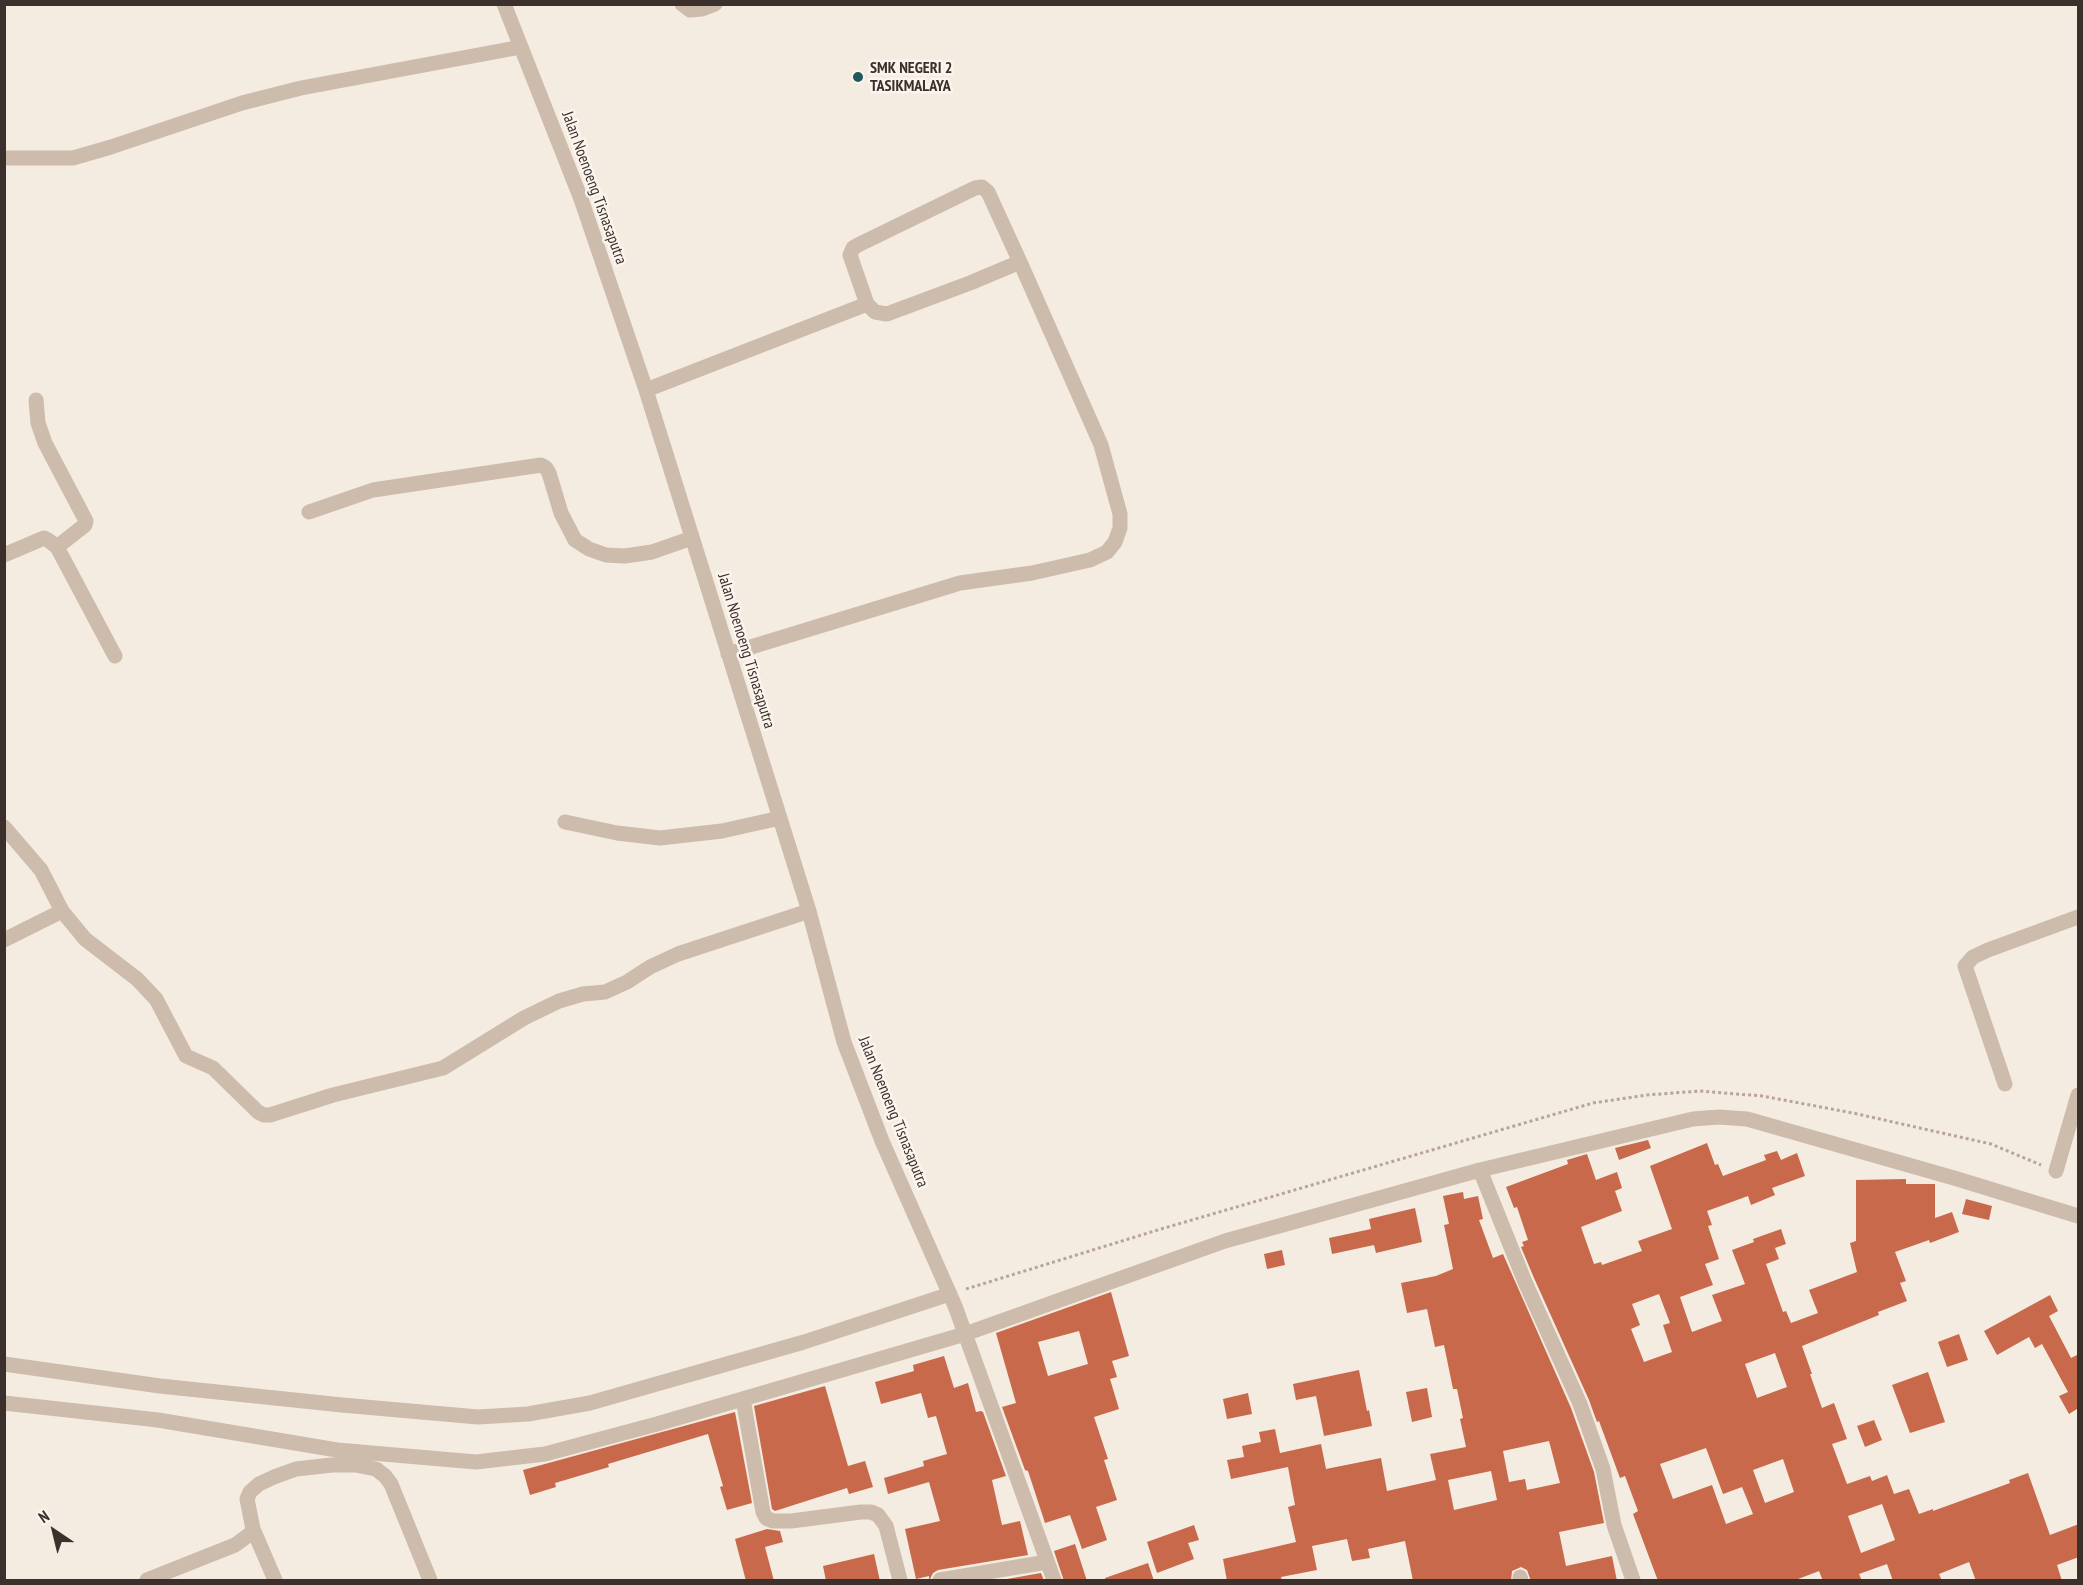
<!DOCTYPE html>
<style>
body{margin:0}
#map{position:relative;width:2083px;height:1585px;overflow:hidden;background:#f4ebe1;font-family:"PT Sans Narrow",sans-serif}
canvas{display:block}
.frame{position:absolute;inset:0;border:6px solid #3b302b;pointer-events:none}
.north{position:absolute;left:24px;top:1501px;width:60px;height:60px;-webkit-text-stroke:4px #fbf5ee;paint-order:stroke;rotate:325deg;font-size:16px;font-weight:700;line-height:24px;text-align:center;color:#3b302b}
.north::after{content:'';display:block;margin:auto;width:21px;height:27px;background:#3b302b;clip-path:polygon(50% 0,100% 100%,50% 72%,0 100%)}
</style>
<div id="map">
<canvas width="2083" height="1585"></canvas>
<div class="frame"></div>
<div class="north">N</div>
</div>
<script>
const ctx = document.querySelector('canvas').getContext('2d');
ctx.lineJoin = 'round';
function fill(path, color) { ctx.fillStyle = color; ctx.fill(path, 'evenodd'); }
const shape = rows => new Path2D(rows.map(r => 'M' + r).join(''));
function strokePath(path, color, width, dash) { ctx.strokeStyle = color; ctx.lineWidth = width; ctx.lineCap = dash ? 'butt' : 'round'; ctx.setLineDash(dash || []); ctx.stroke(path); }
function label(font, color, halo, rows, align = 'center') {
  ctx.font = font + ' "PT Sans Narrow",sans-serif'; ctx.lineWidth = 5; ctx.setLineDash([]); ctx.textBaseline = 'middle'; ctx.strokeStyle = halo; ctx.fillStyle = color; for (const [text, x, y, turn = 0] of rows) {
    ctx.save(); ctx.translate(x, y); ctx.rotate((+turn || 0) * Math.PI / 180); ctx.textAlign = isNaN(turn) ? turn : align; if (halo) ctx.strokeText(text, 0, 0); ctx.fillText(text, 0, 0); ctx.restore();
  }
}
const building = shape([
 [1648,1140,1651,1148,1619,1160,1615,1148],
 [1707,1143,1715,1165,1718,1164,1723,1176,1766,1160,1764,1155,1777,1151,1781,1160,1797,1153,1805,1176,1772,1188,1775,1195,1751,1205,1748,1196,1707,1211,1712,1225,1708,1226,1719,1259,1705,1264,1713,1285,1680,1297,1692,1332,1722,1321,1712,1295,1745,1284,1732,1250,1754,1242,1753,1239,1781,1229,1786,1244,1775,1248,1779,1259,1766,1264,1783,1312,1786,1311,1791,1323,1818,1313,1809,1290,1857,1272,1850,1243,1856,1241,1856,1180,1906,1179,1906,1184,1935,1184,1935,1218,1952,1212,1959,1232,1930,1243,1929,1240,1895,1252,1906,1281,1900,1283,1907,1301,1878,1312,1879,1315,1802,1346,1812,1374,1810,1374,1822,1408,1834,1403,1847,1439,1832,1444,1847,1484,1870,1476,1872,1481,1887,1475,1894,1494,1909,1489,1919,1514,1933,1509,1933,1511,2010,1483,2009,1480,2028,1473,2050,1535,2079,1524,2079,1557,2057,1565,2062,1581,1976,1581,1969,1562,1939,1574,1942,1581,1893,1581,1887,1564,1859,1574,1862,1581,1823,1581,1819,1571,1793,1581,1658,1581,1633,1514,1638,1511,1625,1476,1620,1478,1599,1421,1597,1422,1589,1400,1534,1278,1521,1247,1524,1246,1522,1242,1528,1240,1517,1207,1514,1208,1506,1187,1568,1164,1567,1160,1587,1154,1596,1180,1617,1172,1622,1188,1615,1191,1622,1211,1581,1227,1594,1264,1601,1262,1602,1265,1642,1251,1638,1241,1672,1229,1650,1166],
 [1659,1294,1670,1323,1663,1325,1672,1352,1644,1362,1631,1329,1640,1325,1632,1304],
 [1775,1353,1787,1387,1757,1398,1745,1364],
 [1706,1448,1723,1494,1742,1487,1753,1514,1726,1524,1712,1485,1673,1499,1660,1464],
 [1783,1459,1794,1492,1765,1503,1753,1470],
 [1882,1504,1895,1540,1861,1553,1848,1516],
 [1463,1192,1464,1199,1478,1196,1483,1219,1479,1220,1493,1258,1503,1254,1571,1408,1594,1472,1604,1523,1559,1532,1566,1566,1612,1556,1617,1581,1531,1581,1527,1570,1521,1567,1512,1571,1511,1581,1413,1581,1405,1541,1368,1549,1370,1558,1352,1561,1347,1539,1312,1546,1317,1570,1281,1577,1282,1581,1227,1581,1223,1559,1296,1542,1288,1507,1295,1505,1288,1467,1231,1479,1227,1460,1244,1457,1242,1446,1261,1442,1259,1432,1275,1429,1280,1453,1321,1444,1326,1469,1381,1458,1387,1491,1436,1480,1430,1454,1466,1447,1460,1419,1463,1418,1457,1389,1453,1389,1444,1345,1435,1347,1427,1309,1407,1313,1401,1283,1436,1276,1453,1269,1444,1225,1449,1224,1443,1196],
 [1549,1441,1560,1483,1527,1490,1525,1479,1509,1482,1503,1451],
 [1491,1471,1497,1500,1454,1510,1448,1480],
 [1966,1199,1992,1206,1989,1220,1962,1214],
 [1415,1208,1422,1242,1376,1253,1374,1245,1332,1254,1329,1238,1371,1229,1369,1219],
 [1282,1250,1285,1265,1267,1269,1264,1254],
 [1111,1292,1129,1356,1112,1361,1117,1377,1110,1379,1119,1409,1094,1417,1108,1459,1104,1460,1117,1500,1096,1507,1107,1540,1082,1549,1070,1515,1045,1523,1028,1471,1025,1470,1002,1407,1016,1403,996,1333],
 [1079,1331,1088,1364,1048,1376,1038,1342],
 [2050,1295,2058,1311,2049,1316,2071,1358,2079,1354,2079,1411,2077,1409,2069,1414,2059,1396,2068,1392,2042,1344,2035,1348,2029,1337,1997,1355,1984,1331],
 [1959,1334,1968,1360,1947,1367,1938,1342],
 [944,1356,954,1388,968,1383,976,1412,981,1411,983,1412,1006,1476,992,1480,1002,1525,1020,1521,1028,1555,938,1570,933,1573,929,1581,929,1576,916,1579,905,1529,940,1521,929,1482,888,1494,884,1478,924,1466,923,1461,947,1454,936,1416,928,1418,921,1393,881,1404,875,1382,914,1371,913,1365],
 [1359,1370,1367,1411,1369,1410,1372,1426,1324,1436,1316,1396,1296,1400,1293,1384],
 [1928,1372,1945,1422,1910,1433,1892,1385],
 [825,1386,848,1466,865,1461,873,1487,849,1494,847,1488,775,1511,772,1509,754,1406],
 [1427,1388,1432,1417,1412,1422,1406,1392],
 [1248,1393,1252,1414,1227,1419,1223,1399],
 [735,1412,752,1503,727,1510,720,1487,723,1486,708,1434,608,1464,609,1467,555,1483,556,1487,530,1495,523,1470],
 [1874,1420,1882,1440,1865,1447,1857,1426],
 [1194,1525,1199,1540,1188,1543,1194,1559,1157,1573,1147,1542],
 [767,1529,780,1531,783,1542,765,1547,774,1581,746,1581,735,1539],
 [1075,1544,1087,1581,1064,1581,1054,1551],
 [874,1554,880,1581,826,1581,823,1566],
 [1148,1563,1154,1581,1105,1581,1105,1578],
 [1041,1573,1044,1581,996,1581]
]);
const path = shape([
 [966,1289,1161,1229,1593,1103,1647,1095,1700,1091,1762,1096,1853,1113,1991,1144,2041,1165]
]);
const minor = shape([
 [504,4,581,199,646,390,809,911,844,1042,882,1141,955,1306,1054,1580],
 [682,4,690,10,702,9,715,4],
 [4,158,73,158,111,147,242,103,301,88,521,47],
 [646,390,867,304],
 [36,400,38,423,45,443,86,521,85,525,57,547],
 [309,512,373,490,541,465,546,468,549,473,561,513,575,540,589,549,606,555,625,556,652,552,692,538],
 [4,555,44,538,48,540,57,547,115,656],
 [728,654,960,583,1032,573,1090,560,1107,552,1115,542,1120,528,1120,514,1101,445,1020,262,970,283,887,314,875,312,867,304,850,255,853,248,858,245,975,188,982,187,988,192,1020,262],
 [565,822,617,833,660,838,722,831,780,818],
 [4,827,41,870,62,911,85,939,137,979,156,999,186,1056,213,1068,258,1112,264,1115,270,1115,333,1095,443,1068,524,1018,559,1001,583,994,605,992,627,982,650,967,678,954,809,911],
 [4,940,62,911],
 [2005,1084,1965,966,1973,957,1988,950,2078,917],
 [1480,1170,1525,1282,1580,1404,1603,1469,1614,1525,1633,1580],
 [2056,1171,2078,1095],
 [4,1364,160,1386,342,1405,478,1417,528,1414,590,1403,804,1342,950,1294],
 [743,1399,763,1512,766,1518,773,1521,791,1521,861,1512,871,1512,878,1515,886,1526,900,1580],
 [4,1403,158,1420,337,1450,476,1462,545,1454,657,1424,965,1334,1225,1241,1480,1170,1693,1119,1719,1117,1747,1119,1954,1178,2078,1216],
 [253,1529,275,1580],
 [1520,1577,1521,1580],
 [147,1580,235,1545,250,1534,253,1529,247,1499,250,1492,259,1484,274,1477,296,1469,332,1465,355,1465,376,1469,385,1476,391,1484,430,1580],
 [940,1580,1047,1562]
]);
const markers = [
 [858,77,6,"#1f5a5e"]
];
const poiNames = [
 ["SMK NEGERI 2",870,68],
 ["TASIKMALAYA",870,86]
];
const streetNames = [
 ["Jalan Noenoeng Tisnasaputra",594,188,70],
 ["Jalan Noenoeng Tisnasaputra",746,651,73],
 ["Jalan Noenoeng Tisnasaputra",893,1112,68]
];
fill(building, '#c8694b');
strokePath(path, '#b9a596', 3, [3, 3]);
strokePath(minor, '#cdbbac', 15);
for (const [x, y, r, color] of markers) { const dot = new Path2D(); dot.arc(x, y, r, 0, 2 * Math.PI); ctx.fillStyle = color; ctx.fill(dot); strokePath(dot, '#fbf5ee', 2); }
label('bold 16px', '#3b302b', '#fbf5ee', poiNames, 'left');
label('16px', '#3b302b', '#fbf5ee', streetNames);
</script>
